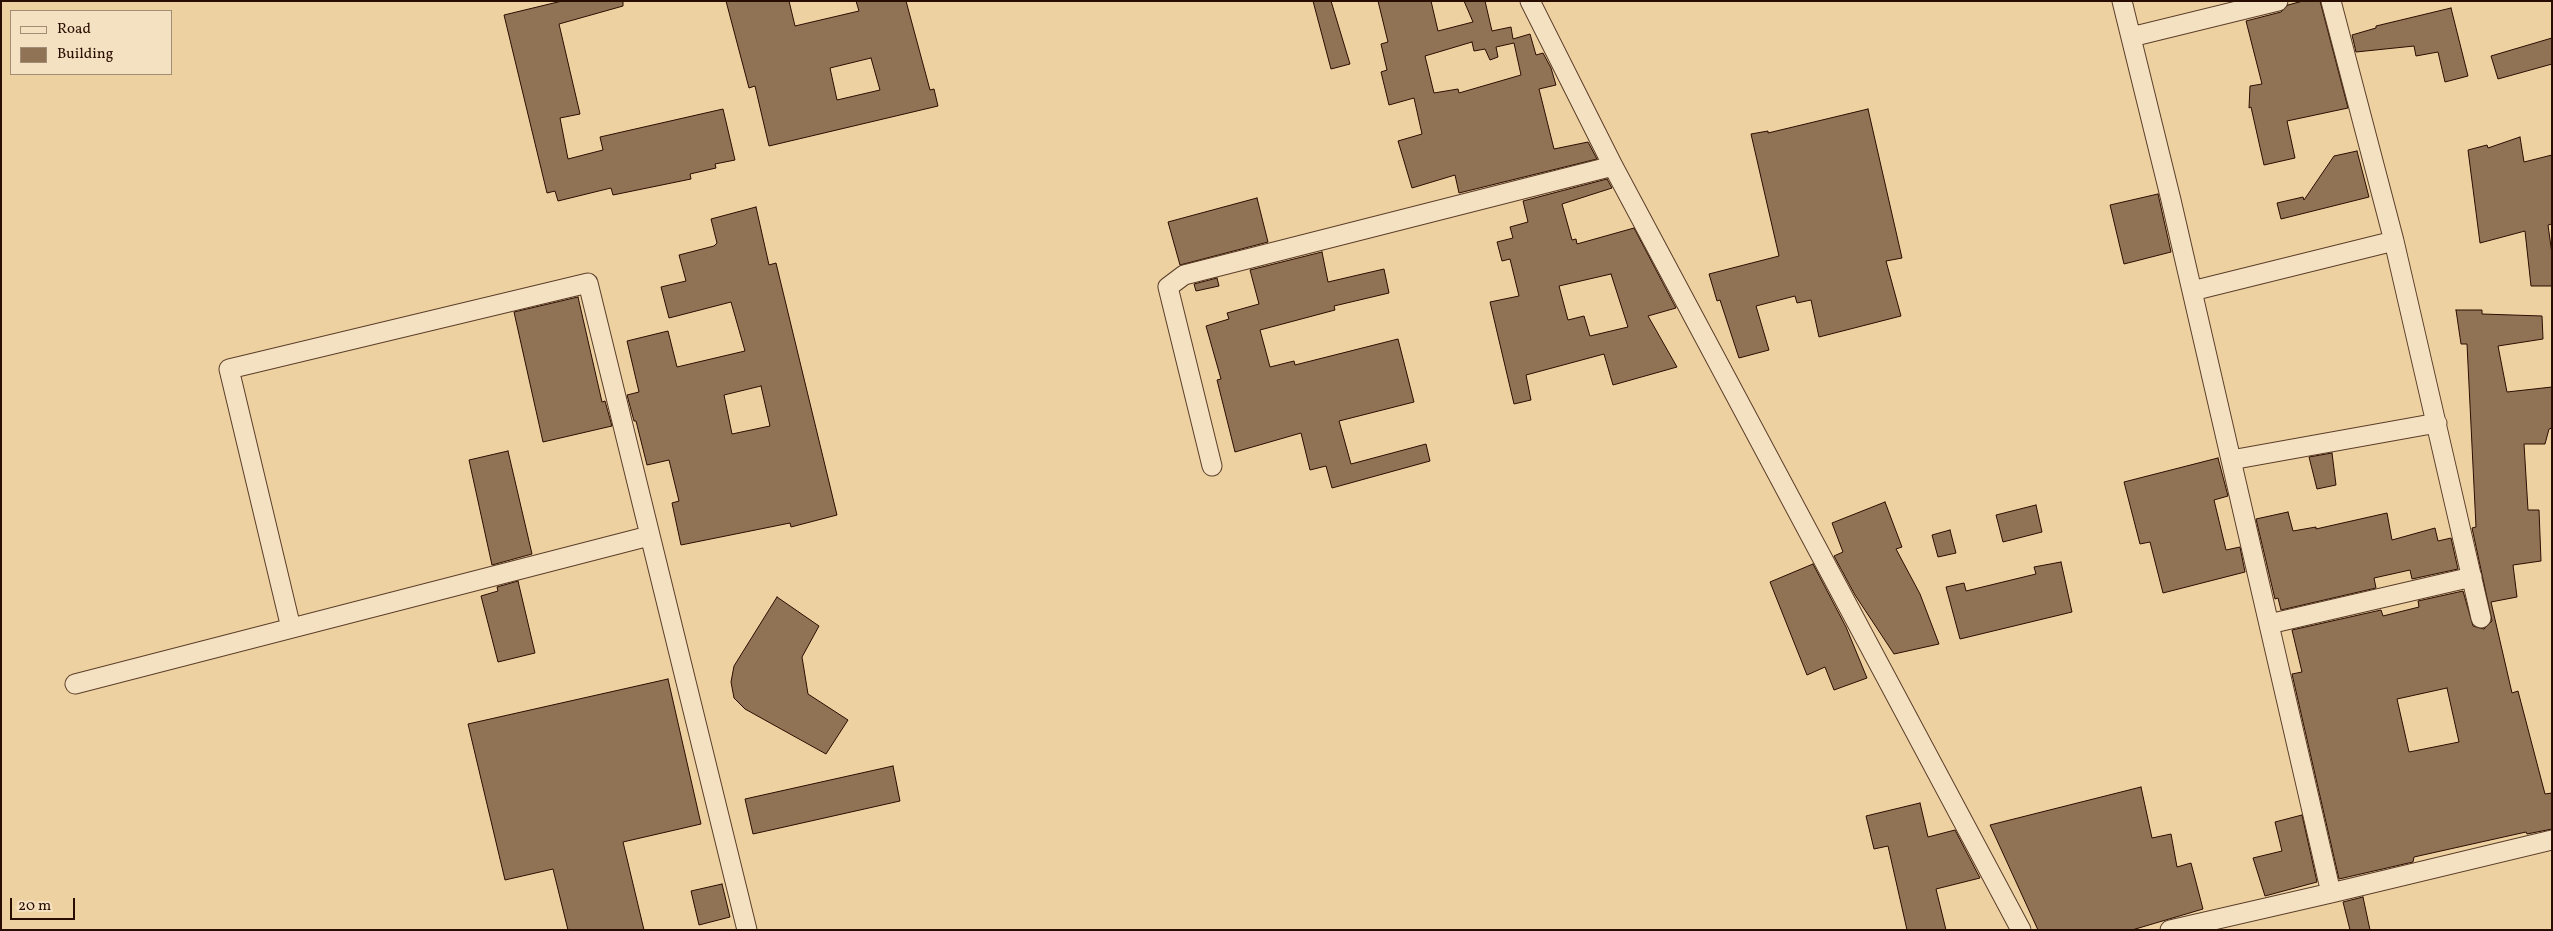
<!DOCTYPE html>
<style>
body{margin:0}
#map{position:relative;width:2553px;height:931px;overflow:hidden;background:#eed1a1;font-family:Vollkorn,serif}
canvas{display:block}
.frame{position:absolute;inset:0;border:2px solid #2a0d01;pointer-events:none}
.legend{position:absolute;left:10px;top:10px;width:162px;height:65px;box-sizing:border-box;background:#f4e1c2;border:1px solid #a38c75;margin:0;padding:6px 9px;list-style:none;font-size:15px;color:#2a0d01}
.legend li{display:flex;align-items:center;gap:10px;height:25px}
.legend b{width:25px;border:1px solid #a38c75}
.scale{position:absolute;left:10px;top:898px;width:65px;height:22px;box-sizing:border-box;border:2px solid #2a0d01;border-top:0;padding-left:6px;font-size:15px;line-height:18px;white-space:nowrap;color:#2a0d01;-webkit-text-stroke:4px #f4e1c2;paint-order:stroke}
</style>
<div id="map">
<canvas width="2553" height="931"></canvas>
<div class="frame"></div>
<ul class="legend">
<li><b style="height:6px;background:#f4e1c2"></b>Road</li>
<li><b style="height:14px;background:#907354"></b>Building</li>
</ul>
<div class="scale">20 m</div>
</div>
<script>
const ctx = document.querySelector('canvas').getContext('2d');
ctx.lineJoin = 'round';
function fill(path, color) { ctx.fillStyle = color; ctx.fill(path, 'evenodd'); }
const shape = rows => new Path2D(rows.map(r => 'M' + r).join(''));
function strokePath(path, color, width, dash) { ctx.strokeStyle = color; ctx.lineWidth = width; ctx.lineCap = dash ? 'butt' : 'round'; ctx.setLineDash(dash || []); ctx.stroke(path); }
const building = shape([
 [562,1,623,1,623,6,559,24,580,114,560,118,568,159,603,150,600,137,723,109,735,160,715,164,716,168,690,174,691,179,613,195,611,188,558,201,555,191,547,193,504,15,562,1],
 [726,1,789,1,795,26,859,11,856,1,906,1,930,90,934,89,938,106,769,146,755,86,749,88,726,1],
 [871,58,880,90,837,100,830,68,871,58],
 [1313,1,1331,1,1350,64,1331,69,1313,1],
 [1378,1,1431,1,1438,31,1473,22,1464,1,1485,1,1492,31,1511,27,1513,39,1530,34,1536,55,1543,53,1551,68,1556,85,1539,89,1554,149,1588,142,1597,159,1459,193,1455,175,1412,188,1398,141,1422,134,1414,98,1389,105,1381,72,1387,70,1381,44,1388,42,1378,1],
 [1472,42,1474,51,1485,49,1490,60,1498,57,1496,47,1514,43,1521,75,1459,93,1458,89,1434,93,1425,56,1472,42],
 [2303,1,2320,1,2348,108,2287,121,2295,158,2264,165,2251,107,2249,108,2250,86,2262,84,2246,21,2281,12,2288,5,2303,1],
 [2451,8,2468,76,2445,82,2438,52,2416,56,2414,46,2356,52,2352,35,2376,28,2376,26,2451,8],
 [2552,38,2552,64,2498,79,2491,56,2552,38],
 [1868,109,1902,258,1886,261,1901,316,1819,337,1811,300,1797,303,1795,296,1756,306,1769,350,1739,358,1720,300,1717,301,1709,274,1779,256,1751,134,1768,131,1768,133,1868,109],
 [2520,137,2524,162,2552,155,2552,224,2548,225,2552,254,2552,286,2531,286,2525,231,2480,243,2468,150,2487,145,2488,148,2520,137],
 [2357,151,2369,197,2281,219,2277,203,2303,197,2304,200,2334,156,2357,151],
 [1607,179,1612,188,1562,204,1572,240,1576,239,1577,244,1634,228,1676,308,1648,316,1677,367,1613,385,1604,354,1526,375,1531,400,1514,404,1490,302,1519,296,1510,259,1502,261,1497,242,1513,238,1510,227,1528,222,1523,201,1607,179],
 [1611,274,1628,327,1590,336,1584,316,1568,320,1559,286,1611,274],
 [2158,194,2171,252,2124,264,2110,205,2158,194],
 [1257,198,1268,242,1180,265,1168,222,1257,198],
 [756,207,769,265,776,263,837,515,791,527,790,523,681,545,672,503,679,501,669,460,647,465,636,421,634,421,627,395,639,392,627,341,668,331,677,367,745,351,731,302,669,318,661,287,686,281,679,255,714,246,717,243,711,219,756,207],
 [761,386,770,426,732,434,724,395,761,386],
 [1322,252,1328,282,1384,269,1389,293,1334,306,1335,310,1260,330,1270,367,1294,361,1295,365,1398,339,1414,402,1339,421,1351,464,1426,444,1430,461,1332,488,1326,466,1310,470,1301,433,1235,452,1217,380,1221,379,1206,326,1229,319,1227,313,1259,304,1250,270,1322,252],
 [1217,278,1219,286,1196,291,1194,284,1217,278],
 [578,297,602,402,605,401,612,426,543,442,514,312,578,297],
 [2456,310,2482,310,2482,314,2542,316,2543,339,2498,346,2507,392,2552,387,2552,428,2549,429,2545,444,2524,444,2528,510,2539,510,2541,561,2513,565,2517,597,2491,602,2512,693,2518,691,2545,794,2552,793,2552,829,2527,834,2526,832,2414,857,2413,862,2339,879,2292,674,2302,672,2292,630,2381,610,2383,616,2419,607,2418,601,2463,591,2473,626,2484,629,2492,621,2472,528,2476,527,2467,344,2461,344,2456,310],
 [2447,688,2459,742,2409,752,2397,699,2447,688],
 [508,451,532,554,492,565,469,460,508,451],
 [2332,453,2336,485,2317,489,2309,457,2332,453],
 [2218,458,2228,496,2214,500,2226,550,2240,547,2245,572,2163,593,2150,542,2140,544,2124,482,2218,458],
 [1885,502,1902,547,1896,549,1920,594,1939,644,1894,654,1855,595,1834,556,1843,552,1832,523,1885,502],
 [2036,505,2042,532,2003,542,1996,515,2036,505],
 [2288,512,2293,531,2316,527,2316,529,2387,513,2392,540,2435,528,2438,541,2451,538,2458,569,2412,579,2410,570,2374,578,2376,588,2281,610,2278,598,2275,599,2256,519,2288,512],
 [1950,530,1956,553,1938,557,1932,535,1950,530],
 [2061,562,2072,612,1960,639,1946,587,1964,583,1966,591,2036,574,2034,567,2061,562],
 [1813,564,1846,627,1867,678,1834,690,1825,667,1807,675,1770,582,1813,564],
 [518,581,535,653,498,662,481,596,498,591,497,587,518,581],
 [777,597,819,626,802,657,808,694,848,720,826,754,745,709,734,698,731,682,734,666,777,597],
 [668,679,701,824,623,842,644,930,568,930,553,869,505,880,468,724,668,679],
 [893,766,900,801,753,834,745,799,893,766],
 [2141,787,2152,838,2171,834,2177,867,2191,863,2203,909,2132,930,2038,930,1990,825,2141,787],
 [1920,803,1928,837,1955,830,1980,878,1936,889,1946,930,1907,930,1888,846,1874,849,1866,816,1920,803],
 [2302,815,2317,882,2265,896,2253,858,2282,851,2275,822,2302,815],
 [722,884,730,917,699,925,691,891,722,884],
 [2363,897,2370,930,2350,930,2343,902,2363,897]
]);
const minor = shape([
 [1530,1,1613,166,2021,930],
 [2122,1,2171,200,2331,893,2170,930],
 [2331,1,2394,241,2481,618],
 [2131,37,2278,1],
 [2192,291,2394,241],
 [2231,460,2437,423],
 [1212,466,1168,287,1184,275,1613,166],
 [2269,624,2472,577],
 [291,628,229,369,588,283,747,930],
 [75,684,649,536],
 [2331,893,2552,840]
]);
fill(building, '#907354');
strokePath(building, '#2a0d01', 1);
strokePath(minor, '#5b3e29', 21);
strokePath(minor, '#f4e1c2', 19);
</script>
